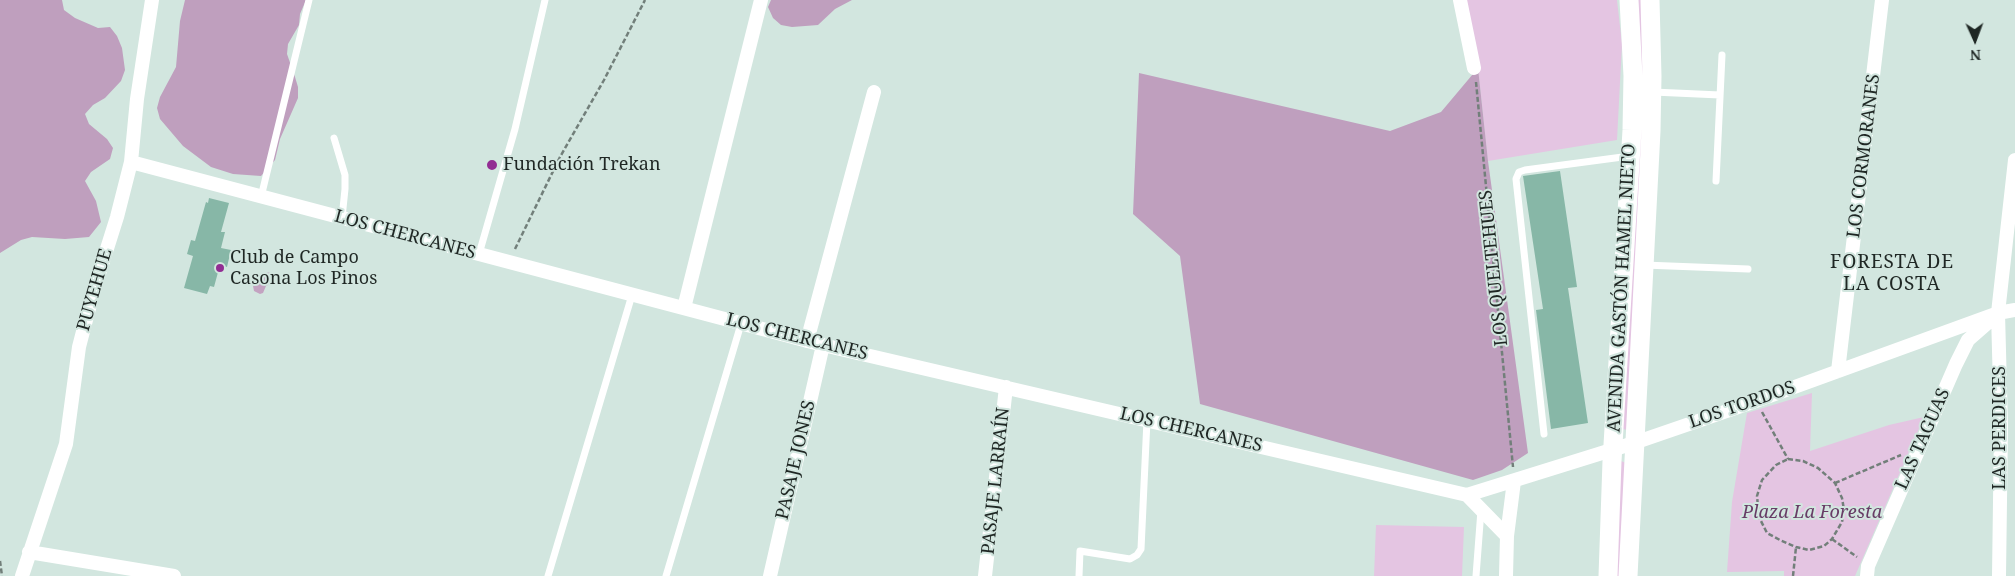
<!DOCTYPE html>
<meta charset="utf-8">
<style>
body{margin:0}
#map{position:relative;width:2015px;height:576px;overflow:hidden;background:#d2e6df;font-family:"Noto Serif",serif}
canvas{display:block}
.north{position:absolute;left:1950px;top:15px;width:50px;height:50px;-webkit-text-stroke:4px #d2e6df;paint-order:stroke;rotate:178deg;font-size:14px;font-weight:700;line-height:20px;text-align:center;color:#1f2724}
.north::after{content:'';display:block;margin:auto;width:18px;height:22px;background:#1f2724;clip-path:polygon(50% 0,100% 100%,50% 72%,0 100%)}
</style>
<div id="map">
<canvas width="2015" height="576"></canvas>
<div class="north">N</div>
</div>
<script>
const ctx = document.querySelector('canvas').getContext('2d');
ctx.lineJoin = 'round';
function fill(path, color) { ctx.fillStyle = color; ctx.fill(path, 'evenodd'); }
const shape = rows => new Path2D(rows.map(r => 'M' + r).join(''));
function strokePath(path, color, width, dash) { ctx.strokeStyle = color; ctx.lineWidth = width; ctx.lineCap = dash ? 'butt' : 'round'; ctx.setLineDash(dash || []); ctx.stroke(path); }
function label(font, color, halo, rows, align = 'center') {
  ctx.font = font + ' "Noto Serif",serif'; ctx.lineWidth = 4; ctx.setLineDash([]); ctx.textBaseline = 'middle'; ctx.strokeStyle = halo; ctx.fillStyle = color; for (const [text, x, y, turn = 0] of rows) {
    ctx.save(); ctx.translate(x, y); ctx.rotate((+turn || 0) * Math.PI / 180); ctx.textAlign = isNaN(turn) ? turn : align; if (halo) ctx.strokeText(text, 0, 0); ctx.fillText(text, 0, 0); ctx.restore();
  }
}
const green = shape([
 [1465,0,1617,0,1622,44,1617,140,1488,161,1478,68],
 [1636,0,1642,0,1645,93,1627,430,1623,429],
 [1812,393,1810,451,1889,425,1924,417,1855,576,1784,576,1784,571,1727,572,1732,502,1747,413],
 [1621,461,1626,463,1622,576,1614,576],
 [1376,525,1464,527,1462,576,1374,576]
]);
const forest = shape([
 [0,0,62,0,64,10,75,18,98,28,110,27,117,36,122,48,125,70,121,81,105,98,93,105,85,114,89,124,107,139,113,148,110,159,91,172,85,181,96,201,101,222,89,237,65,239,32,237,21,240,0,253],
 [185,0,306,0,300,14,299,25,288,44,287,54,295,77,298,87,298,98,280,139,275,160,261,176,233,174,211,167,183,146,160,119,157,108,160,97,176,67,180,21],
 [771,0,852,0,835,9,818,25,792,27,781,25,773,18,768,7],
 [1478,68,1488,161,1528,453,1502,470,1473,480,1200,404,1180,256,1133,214,1139,73,1390,131,1441,112]
]);
const water = shape([
 [271,272,275,276,274,282,266,286,263,293,260,294,254,291,253,286,259,279,266,273]
]);
const building = shape([
 [1560,171,1577,287,1568,288,1588,423,1551,429,1536,310,1543,309,1523,176],
 [209,198,229,203,221,232,225,232,221,248,231,250,227,267,220,265,214,287,210,286,207,294,184,288,193,256,187,254,191,240,195,241,206,202,208,203]
]);
const path = shape([
 [1476,82,1513,467],
 [515,249,560,157,604,80,645,0],
 [1762,412,1788,459],
 [1788,459,1803,461,1818,468,1835,483,1842,498,1844,510,1842,522,1832,539,1824,546,1809,550,1796,547,1780,540,1767,533,1759,517,1757,496,1762,480,1776,465,1788,459],
 [1835,483,1901,455],
 [1832,539,1857,557],
 [0,561,2,576],
 [1793,576,1796,547]
]);
const lane = shape([
 [1653,92,1720,95],
 [334,138,345,175,345,189,342,218],
 [1716,181,1722,55],
 [261,197,309,0],
 [479,254,515,129,545,0],
 [1644,265,1748,269],
 [1544,434,1516,179,1519,172,1525,170,1630,156],
 [548,576,632,295],
 [666,576,741,324],
 [1079,576,1080,551,1130,559,1137,555,1141,549,1147,420],
 [1476,576,1481,510]
]);
const street = shape([
 [1460,0,1474,68],
 [131,162,823,345,1467,495],
 [684,308,761,0],
 [807,341,874,92],
 [1838,371,1882,0],
 [1467,495,1634,443,1756,401,1998,313,2015,310],
 [1467,495,1507,536,1506,576],
 [1507,536,1514,481],
 [29,552,174,576],
 [22,576,66,444,79,347,93,293,117,217,131,162,137,99,152,0],
 [770,576,823,345],
 [985,576,1006,387],
 [1867,576,1868,566,1956,364,1968,340,1992,319],
 [1999,576,2001,426,1998,313,2015,160]
]);
const secondary = shape([
 [1608,576,1612,461,1632,130,1633,76,1629,0],
 [1628,576,1651,131,1652,76,1650,0]
]);
const markers = [
 [492,165,6,"#922d93"],
 [220,268,5,"#922d93"]
];
const streetNames = [
 ["LOS CORMORANES",1864,156,-83],
 ["LOS CHERCANES",405,235,15],
 ["LOS QUELTEHUES",1494,268,-96],
 ["AVENIDA GASTÓN HAMEL NIETO",1622,288,-87],
 ["PUYEHUE",95,290,-74],
 ["LOS CHERCANES",797,337,14],
 ["LOS TORDOS",1742,405,-19],
 ["LAS PERDICES",2000,428,-90],
 ["LOS CHERCANES",1191,430,13],
 ["LAS TAGUAS",1923,439,-66],
 ["PASAJE JONES",796,460,-77],
 ["PASAJE LARRAÍN",996,481,-84]
];
const poiNames = [
 ["Fundación Trekan",503,165],
 ["Club de Campo",230,258],
 ["Casona Los Pinos",230,279]
];
const parkNames = [
 ["Plaza La Foresta",1812,513]
];
const neighbourhoodNames = [
 ["FORESTA DE",1892,263],
 ["LA COSTA",1892,285]
];
fill(green, '#e4c5e2');
fill(forest, '#bf9fbe');
fill(water, '#c3a3c1');
fill(building, '#87b7a7');
strokePath(path, '#727f7a', 2.5, [5, 2.5]);
strokePath(lane, '#fff', 7);
strokePath(street, '#fff', 14);
strokePath(secondary, '#fff', 19);
for (const [x, y, r, color] of markers) { const dot = new Path2D(); dot.arc(x, y, r, 0, 2 * Math.PI); ctx.fillStyle = color; ctx.fill(dot); strokePath(dot, '#d2e6df', 2); }
label('18px', '#1f2724', '#d2e6df', streetNames);
label('18px', '#1f2724', '#d2e6df', poiNames, 'left');
label('italic 18px', '#673c66', '#d2e6df', parkNames);
ctx.letterSpacing = '1px';
label('19px', '#1f2724', '#d2e6df', neighbourhoodNames);
ctx.letterSpacing = '0px';
</script>
